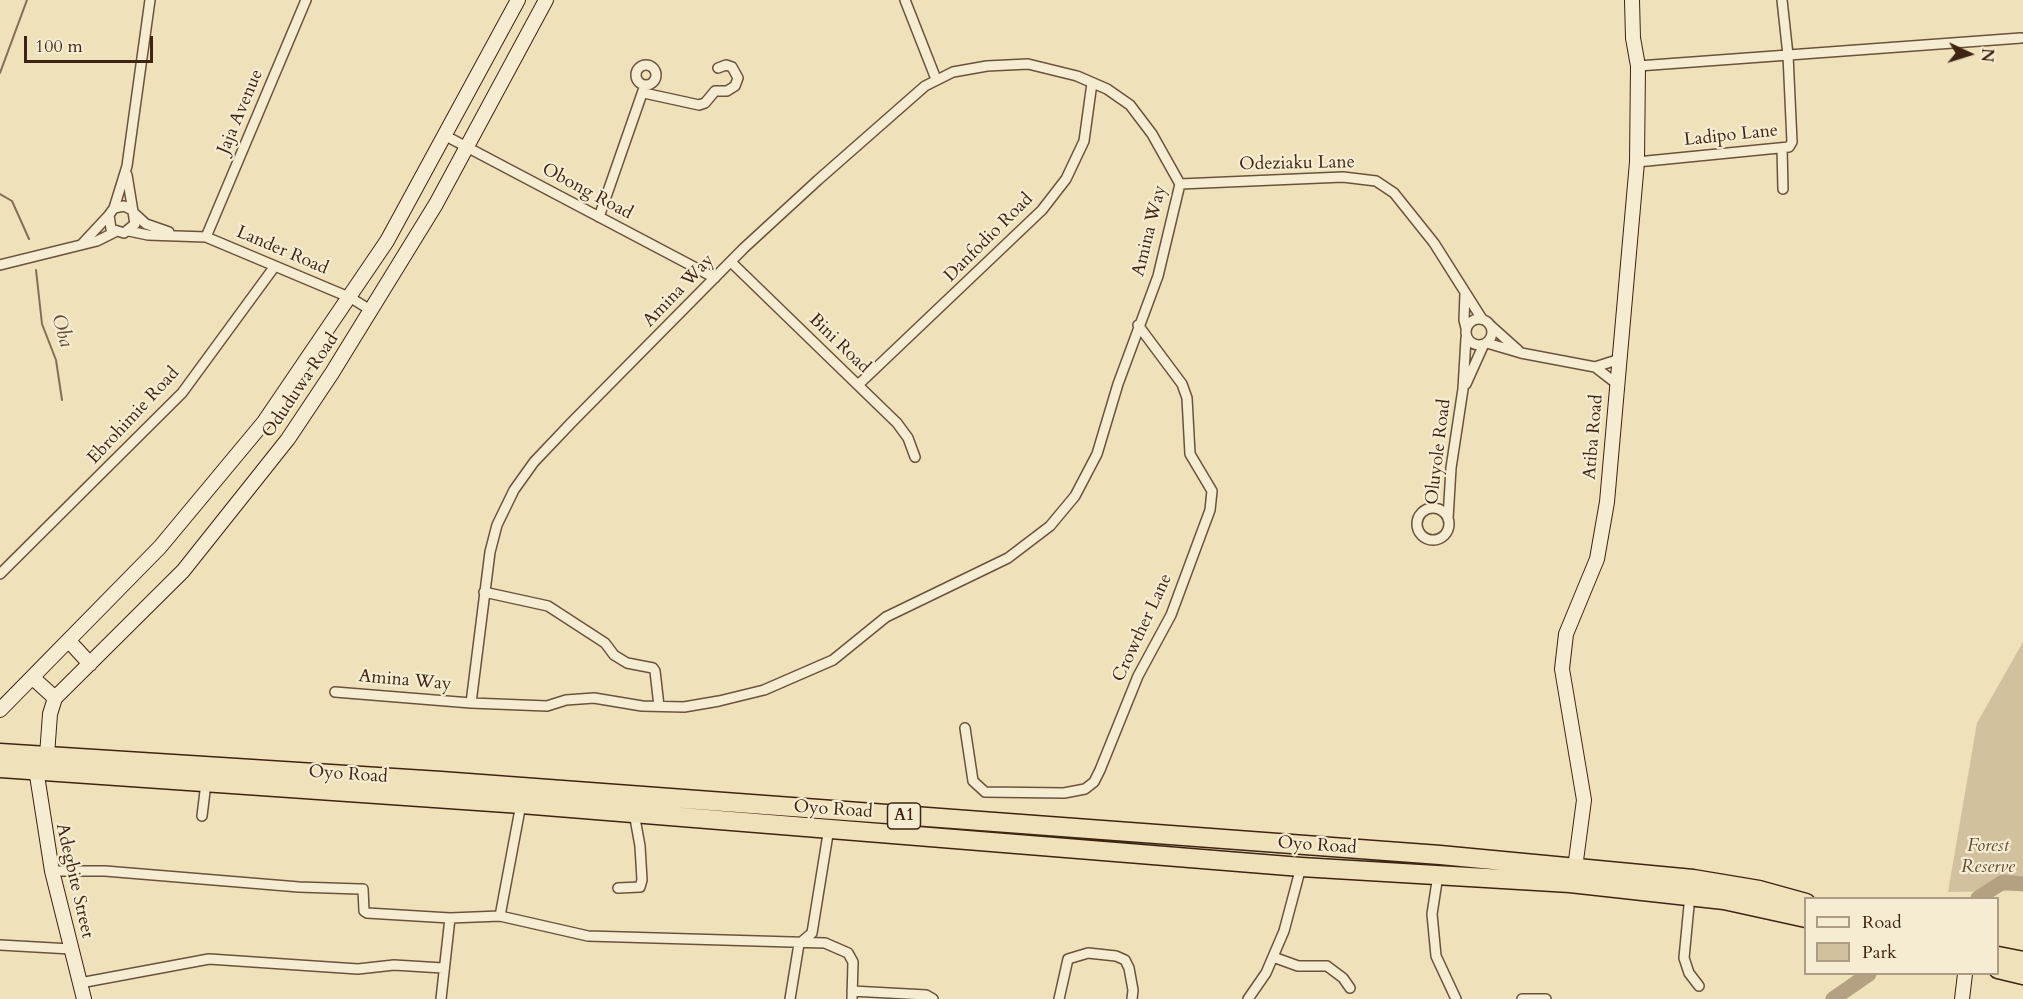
<!DOCTYPE html>
<style>
body{margin:0}
#map{position:relative;width:2023px;height:999px;overflow:hidden;background:#efe1ba;font-family:Cardo,serif}
canvas{display:block}
.legend{position:absolute;left:1804px;top:897px;width:195px;height:78px;box-sizing:border-box;background:#f5ecd2;border:2px solid #ac9c86;margin:0;padding:8px 10px;list-style:none;font-size:18px;color:#3e2413}
.legend li{display:flex;align-items:center;gap:12px;height:30px}
.legend b{width:30px;border:2px solid #ac9c86}
.north{position:absolute;left:1939px;top:24px;width:60px;height:60px;-webkit-text-stroke:4px #f5ecd2;paint-order:stroke;rotate:94deg;font-size:16px;font-weight:700;line-height:24px;text-align:center;color:#3e2413}
.north::after{content:'';display:block;margin:auto;width:21px;height:27px;background:#3e2413;clip-path:polygon(50% 0,100% 100%,50% 72%,0 100%)}
.scale{position:absolute;left:24px;top:36px;width:129px;height:27px;box-sizing:border-box;border:3px solid #3e2413;border-top:0;padding-left:8px;font-size:18px;line-height:21px;white-space:nowrap;color:#3e2413;-webkit-text-stroke:4px #f5ecd2;paint-order:stroke}
</style>
<div id="map">
<canvas width="2023" height="999"></canvas>
<ul class="legend">
<li><b style="height:8px;background:#f5ecd2"></b>Road</li>
<li><b style="height:16px;background:#d1c19e"></b>Park</li>
</ul>
<div class="north">N</div>
<div class="scale">100 m</div>
</div>
<script>
const ctx = document.querySelector('canvas').getContext('2d');
ctx.lineJoin = 'round';
function fill(path, color) { ctx.fillStyle = color; ctx.fill(path, 'evenodd'); }
const shape = rows => new Path2D(rows.map(r => 'M' + r).join(''));
function strokePath(path, color, width, dash) { ctx.strokeStyle = color; ctx.lineWidth = width; ctx.lineCap = dash ? 'butt' : 'round'; ctx.setLineDash(dash || []); ctx.stroke(path); }
function label(font, color, halo, rows, align = 'center') {
  ctx.font = font + ' Cardo,serif'; ctx.lineWidth = 4.5; ctx.setLineDash([]); ctx.textBaseline = 'middle'; ctx.strokeStyle = halo; ctx.fillStyle = color; for (const [text, x, y, turn = 0] of rows) {
    ctx.save(); ctx.translate(x, y); ctx.rotate((+turn || 0) * Math.PI / 180); ctx.textAlign = isNaN(turn) ? turn : align; if (halo) ctx.strokeText(text, 0, 0); ctx.fillText(text, 0, 0); ctx.restore();
  }
}
const green = shape([
 [2023,642,2023,891,1948,892,1977,723]
]);
const stream = shape([
 [0,73,27,0],
 [0,194,12,201,29,239],
 [36,270,42,324,56,360,62,400]
]);
const river = shape([
 [1978,898,2003,882,2023,884],
 [1833,999,1869,974]
]);
const street = shape([
 [905,0,936,79],
 '636 75a10 10 0 1 1 20 0a10 10 0 1 1-20 0Z',
 [1638,66,2021,38],
 [644,93,699,105,705,103,715,91,727,91,735,86,738,78,732,67,726,65,718,68],
 [444,135,715,278],
 [1782,148,1783,189],
 [1637,162,1789,147,1792,142,1788,55,1782,0],
 [127,175,135,224,124,233,111,229,109,215,114,208,124,206,132,210],
 [1180,184,1343,177,1376,181,1394,193,1434,243,1482,319],
 [114,208,127,166,150,0],
 [135,214,146,224,169,232],
 [599,217,645,85],
 [129,231,148,235,206,237,351,298,372,311],
 [206,237,306,0],
 [82,244,109,215],
 [731,262,897,423,908,438,915,457],
 [0,265,97,241,115,232],
 [1465,294,1464,320,1466,328],
 '1466 332a13 13 0 1 1 26 0a13 13 0 1 1-26 0Z',
 [1490,325,1519,351],
 [1487,343,1521,353,1595,367,1620,359],
 [1595,367,1617,384],
 [1466,384,1484,344],
 [858,385,1042,210,1066,179,1084,141,1092,83],
 '1417 524a16 16 0 1 1 32 0a16 16 0 1 1-32 0Z',
 [1448,519,1451,468,1463,389,1466,338],
 [0,574,182,393,275,266],
 [484,592,548,606,605,643,614,655,627,663,653,668,655,671,659,706],
 [335,692,471,703,547,706,566,700,594,698,642,706,684,707,719,701,764,690,833,660,886,617,1008,558,1050,526,1075,496,1097,454,1118,384,1158,276,1180,184,1152,134,1130,105,1107,89,1077,76,1028,64,987,66,953,72,925,86,818,180,744,248,572,422,534,462,514,490,497,525,490,552,471,703],
 [965,728,973,781,985,792,1064,793,1085,789,1094,782,1100,770,1138,676,1171,615,1210,510,1212,491,1190,454,1187,398,1182,384,1138,325],
 [202,816,206,783],
 [52,871,105,871,299,887,359,889,363,889,364,911,367,913,450,918,500,916,588,936,825,943,848,953,853,962,852,999],
 [1438,875,1432,914,1436,956,1456,999],
 [618,888,640,887,642,880,640,846,634,813],
 [1690,895,1684,958,1689,973,1699,986],
 [500,916,521,804],
 [0,945,71,949],
 [1273,957,1298,966,1327,966,1343,978,1350,988],
 [80,983,209,959,358,969,394,965,443,968],
 [852,991,926,995,933,999],
 [441,999,450,918],
 [790,999,799,944,812,933,829,828],
 [1059,999,1068,959,1088,953,1116,956,1125,960,1129,968,1133,990,1132,999],
 [1248,999,1266,973,1284,931,1301,867],
 [1522,999,1546,999]
]);
const secondary = shape([
 [69,641,90,664],
 [33,678,55,698],
 [0,710,160,547,264,422,387,241,518,0],
 [47,755,50,714,55,698,183,571,288,439,332,373,436,204,546,0],
 [36,769,52,871,84,999],
 [1575,868,1584,800,1562,669,1566,634,1597,559,1607,502,1637,162,1638,66,1633,38,1632,0],
 [1962,999,1965,974]
]);
const highway = shape([
 [0,753,441,781,1440,855,1693,879,1759,890,1806,903],
 [0,768,521,804,1301,867,1570,883,1724,900,1806,918],
 [1998,956,2023,961],
 [1998,969,2023,975]
]);
const shields = [
 [904,816,33]
];
const shieldNames = [
 ["A1",904,816]
];
const streetNames = [
 ["Jaja Avenue",241,112,-67],
 ["Ladipo Lane",1731,136,-6],
 ["Odeziaku Lane",1297,164,-1],
 ["Obong Road",587,192,28],
 ["Amina Way",1150,231,-76],
 ["Danfodio Road",989,238,-45],
 ["Lander Road",282,251,23],
 ["Amina Way",679,291,-46],
 ["Bini Road",839,344,44],
 ["Oduduwa Road",301,386,-56],
 ["Ebrohimie Road",134,416,-47],
 ["Atiba Road",1594,437,-85],
 ["Oluyole Road",1439,452,-83],
 ["Crowther Lane",1143,628,-65],
 ["Amina Way",405,681,5],
 ["Oyo Road",348,775,4],
 ["Oyo Road",833,810,4],
 ["Oyo Road",1317,846,4],
 ["Adegbite Street",74,881,77]
];
const parkNames = [
 ["Forest",1988,847],
 ["Reserve",1988,868]
];
const waterNames = [
 ["Oba",61,331,73]
];
fill(green, '#d1c19e');
strokePath(stream, '#846f55', 2);
strokePath(river, '#b3a181', 15);
strokePath(street, '#6a533d', 12);
strokePath(secondary, '#3e2413', 16);
strokePath(highway, '#3e2413', 21);
strokePath(street, '#f5ecd2', 9);
strokePath(secondary, '#f5ecd2', 14);
strokePath(highway, '#efe1ba', 18);
for (const [x, y, w] of shields) { const box = new Path2D(); box.roundRect(x - w / 2, y - 13, w, 26, 4.5); ctx.fillStyle = '#f5ecd2'; ctx.fill(box); strokePath(box, '#3e2413', 1.5); }
label('bold 16px', '#3e2413', null, shieldNames);
label('18px', '#3e2413', '#f5ecd2', streetNames);
label('italic 18px', '#634b36', '#f5ecd2', parkNames);
label('italic 20px', '#614a34', '#f5ecd2', waterNames);
</script>
